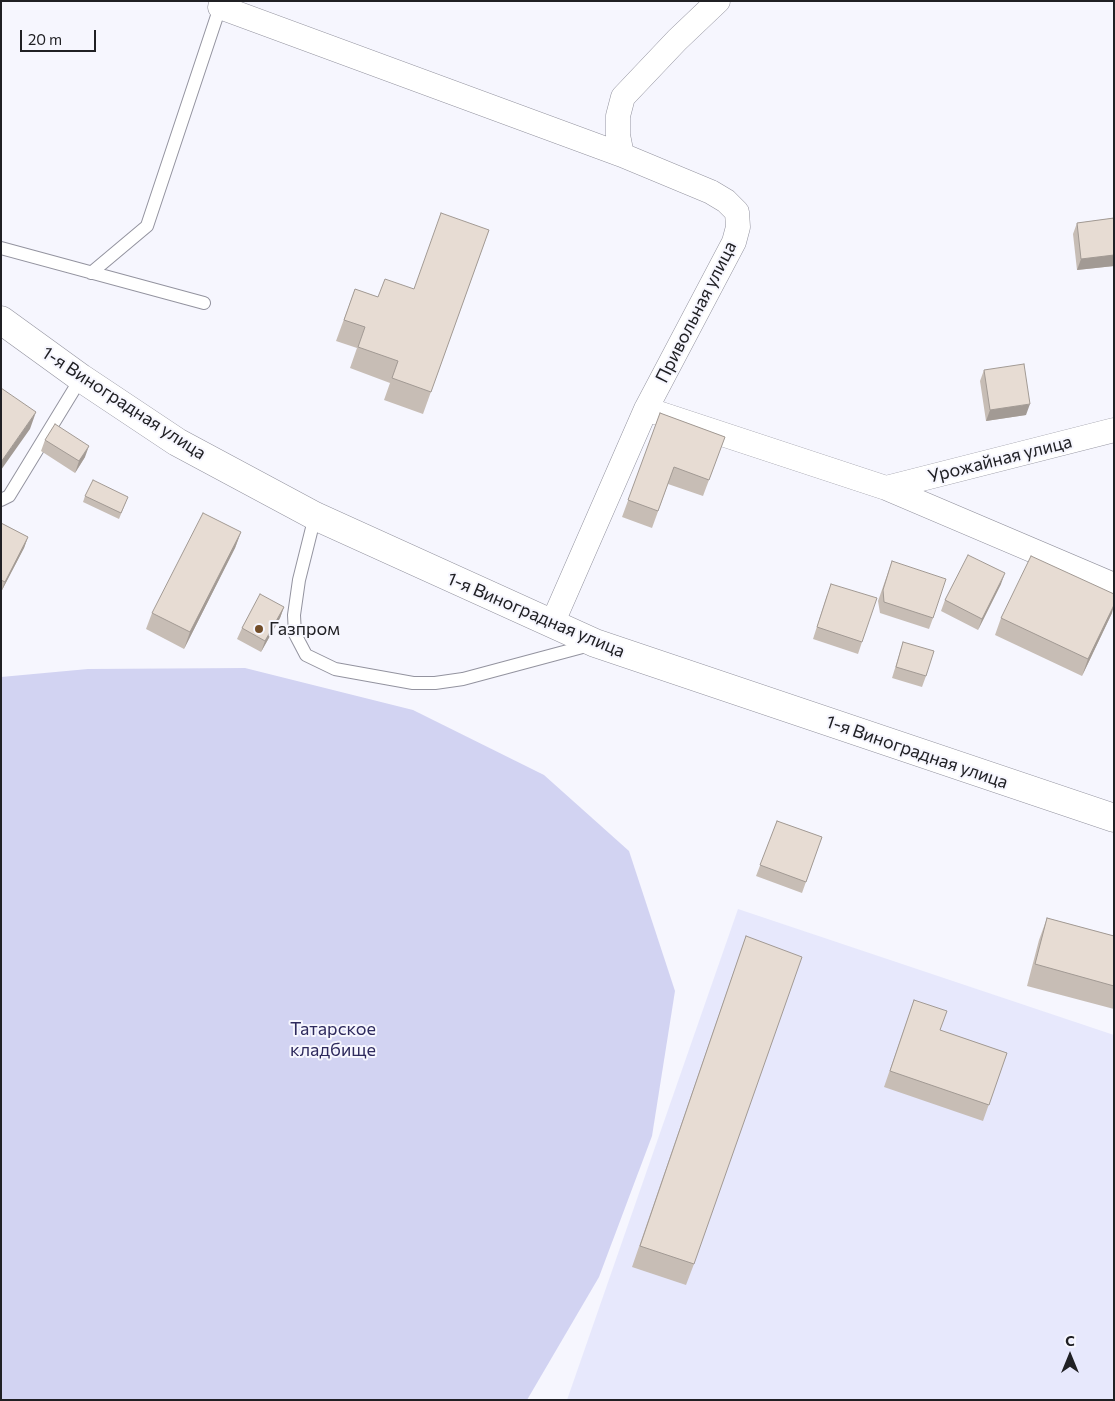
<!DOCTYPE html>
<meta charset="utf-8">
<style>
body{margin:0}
#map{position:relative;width:1115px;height:1401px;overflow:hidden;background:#f6f6fe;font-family:Commissioner,sans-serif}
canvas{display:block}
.frame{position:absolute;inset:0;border:2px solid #202024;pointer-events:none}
.north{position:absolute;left:1045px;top:1331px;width:50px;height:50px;-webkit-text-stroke:4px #f6f6fe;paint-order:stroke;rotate:0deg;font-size:14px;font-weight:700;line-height:20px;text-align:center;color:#202024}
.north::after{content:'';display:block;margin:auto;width:18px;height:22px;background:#202024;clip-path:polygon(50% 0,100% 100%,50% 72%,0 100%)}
.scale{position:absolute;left:20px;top:30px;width:76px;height:22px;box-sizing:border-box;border:2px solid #202024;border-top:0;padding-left:6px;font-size:15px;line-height:18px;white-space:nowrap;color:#202024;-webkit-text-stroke:4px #f6f6fe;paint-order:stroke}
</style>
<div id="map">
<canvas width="1115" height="1401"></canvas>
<div class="frame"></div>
<div class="north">С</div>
<div class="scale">20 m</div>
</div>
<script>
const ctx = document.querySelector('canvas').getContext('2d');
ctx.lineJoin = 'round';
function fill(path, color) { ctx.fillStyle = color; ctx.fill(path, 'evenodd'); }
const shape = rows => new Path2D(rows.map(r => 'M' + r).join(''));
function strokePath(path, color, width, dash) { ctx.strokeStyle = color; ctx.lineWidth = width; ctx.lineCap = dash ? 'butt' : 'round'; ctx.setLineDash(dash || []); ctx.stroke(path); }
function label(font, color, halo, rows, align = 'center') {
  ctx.font = font + ' Commissioner,sans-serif'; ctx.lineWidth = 4; ctx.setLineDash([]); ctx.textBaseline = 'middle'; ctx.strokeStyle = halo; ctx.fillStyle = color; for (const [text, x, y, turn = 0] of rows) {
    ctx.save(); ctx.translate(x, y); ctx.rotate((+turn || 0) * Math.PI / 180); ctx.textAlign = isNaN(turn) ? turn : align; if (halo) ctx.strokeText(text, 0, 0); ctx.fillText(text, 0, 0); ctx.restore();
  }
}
const built = shape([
 [738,909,1114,1035,1114,1400,567,1400]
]);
const green = shape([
 [245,668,413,710,544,775,629,851,675,991,652,1136,599,1277,527,1400,1,1400,1,677,88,669]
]);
const service = shape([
 [1,248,204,303],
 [91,273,147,226,220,7],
 [1,500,9,496,81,378],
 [315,516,299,580,294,615,295,634,306,655,335,669,413,683,435,683,463,679,590,645]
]);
const minor = shape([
 [225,1,220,7,622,155],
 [646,409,886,488,1114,585],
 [886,488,1114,430],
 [552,624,646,409,734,242,738,227,737,212,726,201,711,192,622,155,618,135,618,116,623,97,677,40,718,1]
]);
const secondary = shape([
 [1,320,81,378,177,442,315,516,595,643,1114,818]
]);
const wall = shape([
 [1114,218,1114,266,1077,270,1073,234,1077,223],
 [489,230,423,414,384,400,390,383,350,368,357,348,336,341,355,289,378,297,414,289],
 [984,370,1026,415,986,421,980,381],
 [660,413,725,437,703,496,668,484,652,528,622,517],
 [45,440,85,457,75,473,41,451],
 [85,496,126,502,119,519,83,502],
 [1,523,28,537,24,548,1,592],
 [241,532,235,548,184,649,146,629,152,613],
 [892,561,933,618,929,629,880,613,878,601],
 [1001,584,978,630,941,611,945,600],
 [827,595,862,642,858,654,813,639],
 [284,607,280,618,261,652,237,639,242,628],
 [1112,613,1082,676,995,635,1001,618],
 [903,642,926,676,922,687,892,678],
 [777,821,822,837,802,893,756,876],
 [1047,918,1114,936,1114,1009,1027,986,1039,940],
 [746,936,694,1264,686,1285,632,1267],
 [914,1000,940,1030,1007,1053,983,1121,884,1087]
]);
const shadedWall = shape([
 [1114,255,1114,266,1077,270,1081,259],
 [1030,404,1026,415,986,421,990,410],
 [36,412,30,429,1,470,1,462],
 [89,446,85,457,75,473,79,461],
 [241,532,235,548,184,649,190,632],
 [28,537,24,548,1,592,5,582],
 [1005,573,1001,584,978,630,982,619],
 [1114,605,1112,613,1082,676,1088,659],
 [284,607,280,618,261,652,265,641]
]);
const building = shape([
 [441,213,489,230,431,392,392,378,398,361,358,347,365,327,344,320,355,289,378,297,385,279,414,289,441,213],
 [1114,218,1114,255,1081,259,1077,223,1114,218],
 [1024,364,1030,404,990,410,984,370,1024,364],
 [1,388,36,412,1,462,1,388],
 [660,413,725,437,709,480,674,467,658,511,628,500,660,413],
 [55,424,89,446,79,461,45,440,55,424],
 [93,480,128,497,121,513,85,496,93,480],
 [203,513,241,532,190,632,152,613,203,513],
 [1,523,28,537,5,582,1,580,1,523],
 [968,555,1005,573,982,619,945,600,968,555],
 [1031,556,1114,594,1114,605,1088,659,1001,618,1031,556],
 [892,561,946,579,933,618,884,602,883,590,892,561],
 [831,584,877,598,862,642,817,627,831,584],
 [260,594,284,607,265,641,242,628,260,594],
 [903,642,934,651,926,676,896,667,903,642],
 [777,821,822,837,806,882,760,865,777,821],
 [1047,918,1114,936,1114,986,1035,964,1047,918],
 [746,936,802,957,694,1264,640,1246,746,936],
 [914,1000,947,1011,940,1030,1007,1053,989,1105,890,1071,914,1000]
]);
const markers = [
 [259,629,5,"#724d28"]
];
const streetNames = [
 ["Привольная улица",696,312,-63],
 ["1-я Виноградная улица",124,403,33],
 ["Урожайная улица",1000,459,-14],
 ["1-я Виноградная улица",536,615,23],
 ["1-я Виноградная улица",917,752,19]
];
const poiNames = [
 ["Газпром",269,629]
];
const parkNames = [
 ["Татарское",333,1029],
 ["кладбище",333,1050]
];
fill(built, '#e7e8fc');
fill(green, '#d2d3f2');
strokePath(service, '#93939f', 14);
strokePath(minor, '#93939f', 25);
strokePath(secondary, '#93939f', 29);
strokePath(service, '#fff', 12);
strokePath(minor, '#fff', 24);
strokePath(secondary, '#fff', 28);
fill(wall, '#c7bdb5');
fill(shadedWall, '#a29a94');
fill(building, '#e7dcd3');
strokePath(building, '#a29a94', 1);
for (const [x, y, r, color] of markers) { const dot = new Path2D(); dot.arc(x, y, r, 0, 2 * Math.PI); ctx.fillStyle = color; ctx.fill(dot); strokePath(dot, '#f6f6fe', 2); }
label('18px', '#202024', '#f6f6fe', streetNames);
label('18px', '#202024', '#f6f6fe', poiNames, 'left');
label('18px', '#2e2a5d', '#f6f6fe', parkNames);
</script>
